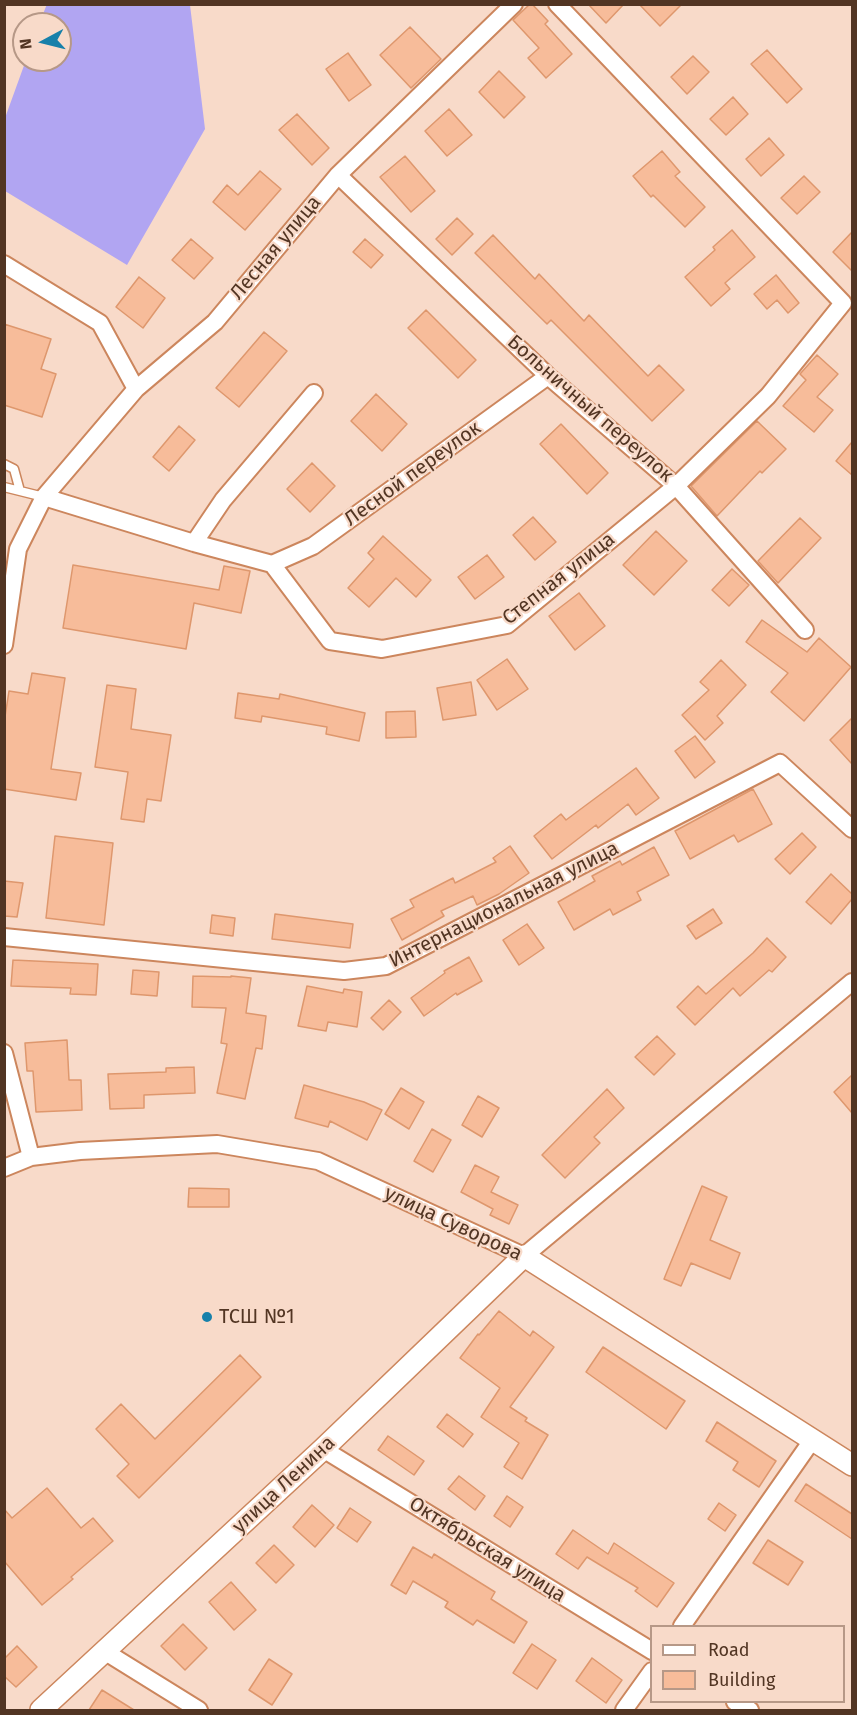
<!DOCTYPE html>
<meta charset="utf-8">
<style>
body{margin:0}
#map{position:relative;width:857px;height:1715px;overflow:hidden;background:#f8dac9;font-family:"Fira Sans",sans-serif}
canvas{display:block}
.frame{position:absolute;inset:0;border:6px solid #523523;pointer-events:none}
.legend{position:absolute;left:650px;top:1625px;width:195px;height:78px;box-sizing:border-box;background:#f8dac9;border:2px solid #b69887;margin:0;padding:8px 10px;list-style:none;font-size:18px;color:#523523}
.legend li{display:flex;align-items:center;gap:12px;height:30px}
.legend b{width:30px;border:2px solid #b69887}
.north{position:absolute;left:12px;top:12px;width:60px;height:60px;box-sizing:border-box;background:#f8dac9;border:2px solid #b69887;border-radius:50%;rotate:263deg;font-size:16px;font-weight:700;line-height:24px;text-align:center;color:#523523}
.north::after{content:'';display:block;margin:auto;width:21px;height:27px;background:#1780aa;clip-path:polygon(50% 0,100% 100%,50% 72%,0 100%)}
</style>
<div id="map">
<canvas width="857" height="1715"></canvas>
<div class="frame"></div>
<ul class="legend">
<li><b style="height:8px;background:#fff"></b>Road</li>
<li><b style="height:16px;background:#f7bc9a"></b>Building</li>
</ul>
<div class="north">N</div>
</div>
<script>
const ctx = document.querySelector('canvas').getContext('2d');
ctx.lineJoin = 'round';
function fill(path, color) { ctx.fillStyle = color; ctx.fill(path, 'evenodd'); }
const shape = rows => new Path2D(rows.map(r => 'M' + r).join(''));
function strokePath(path, color, width, dash) { ctx.strokeStyle = color; ctx.lineWidth = width; ctx.lineCap = dash ? 'butt' : 'round'; ctx.setLineDash(dash || []); ctx.stroke(path); }
function label(font, color, halo, rows, align = 'center') {
  ctx.font = font + ' "Fira Sans",sans-serif'; ctx.lineWidth = 4.5; ctx.setLineDash([]); ctx.textBaseline = 'middle'; ctx.strokeStyle = halo; ctx.fillStyle = color; for (const [text, x, y, turn = 0] of rows) {
    ctx.save(); ctx.translate(x, y); ctx.rotate((+turn || 0) * Math.PI / 180); ctx.textAlign = isNaN(turn) ? turn : align; if (halo) ctx.strokeText(text, 0, 0); ctx.fillText(text, 0, 0); ctx.restore();
  }
}
const forest = shape([
 [47,4,190,5,205,129,127,265,5,191,5,118,26,60,60,60,60,24,39,24]
]);
const building = shape([
 [530,4,532,4,548,21,545,24,572,54,546,78,528,58,539,48,513,20,530,4],
 [588,4,624,4,606,23,588,4],
 [639,4,682,4,660,26,639,4],
 [410,27,441,59,411,88,380,55,410,27],
 [767,50,802,89,787,103,751,64,767,50],
 [348,53,371,85,349,101,326,69,348,53],
 [693,56,709,72,687,94,671,77,693,56],
 [499,71,525,97,504,118,479,92,499,71],
 [733,97,748,114,726,135,710,119,733,97],
 [449,109,472,135,447,156,425,131,449,109],
 [297,114,329,148,312,165,279,130,297,114],
 [769,138,784,155,761,176,746,159,769,138],
 [662,151,680,172,675,176,705,207,685,227,653,195,651,197,633,176,662,151],
 [405,156,435,191,411,212,380,177,405,156],
 [260,171,281,189,245,230,213,202,227,185,238,195,260,171],
 [804,176,820,192,797,214,781,198,804,176],
 [457,218,473,234,452,255,436,239,457,218],
 [732,230,755,257,725,283,730,289,711,306,685,277,715,250,713,247,732,230],
 [852,232,852,271,833,252,852,232],
 [493,235,535,279,539,274,584,321,589,315,648,376,659,365,684,390,652,421,551,320,547,324,475,253,493,235],
 [191,239,213,258,194,279,172,260,191,239],
 [365,239,383,255,371,268,353,252,365,239],
 [776,275,799,303,788,313,777,300,767,309,754,294,776,275],
 [139,277,165,298,143,328,116,307,139,277],
 [426,310,476,360,458,378,408,328,426,310],
 [4,324,51,339,41,369,56,374,42,417,4,405,4,324],
 [264,332,287,351,239,407,216,388,264,332],
 [817,355,838,374,817,397,833,410,814,432,783,406,806,380,800,374,817,355],
 [376,394,407,424,382,451,351,421,376,394],
 [757,421,786,449,762,473,760,471,717,516,691,486,757,421],
 [561,424,608,473,587,494,540,444,561,424],
 [179,426,195,440,169,471,153,457,179,426],
 [852,442,852,475,836,461,852,442],
 [312,463,335,486,310,512,287,489,312,463],
 [533,517,556,542,535,560,513,535,533,517],
 [800,518,821,538,778,583,758,561,800,518],
 [656,531,687,561,654,595,623,565,656,531],
 [383,536,431,580,416,597,396,578,369,607,348,588,374,559,368,553,383,536],
 [487,555,504,577,475,599,458,577,487,555],
 [73,565,219,590,224,566,250,571,241,613,194,603,186,649,63,628,73,565],
 [732,569,749,585,729,606,712,590,732,569],
 [579,593,605,626,575,650,549,616,579,593],
 [762,620,807,652,819,638,851,667,804,721,771,692,788,673,746,642,762,620],
 [507,659,528,689,497,710,477,680,507,659],
 [721,660,746,685,717,716,723,723,705,740,682,715,709,690,700,682,721,660],
 [32,673,65,678,51,769,81,773,76,800,4,789,4,723,9,691,28,694,32,673],
 [471,682,476,715,443,720,437,688,471,682],
 [107,685,136,689,131,729,171,735,161,801,147,799,144,822,121,819,128,772,95,767,107,685],
 [238,693,279,699,280,694,365,713,359,741,326,734,327,727,262,716,261,722,235,718,238,693],
 [415,711,416,737,386,738,386,712,415,711],
 [852,718,852,764,830,740,852,718],
 [695,736,715,762,695,778,675,751,695,736],
 [636,768,659,798,636,815,628,804,598,828,596,825,552,859,534,836,561,814,566,820,636,768],
 [753,789,772,824,738,842,734,835,690,859,675,831,753,789],
 [802,833,816,847,790,874,775,859,802,833],
 [55,836,113,843,104,925,46,918,55,836],
 [510,846,529,873,499,894,477,905,473,896,441,911,444,916,402,940,391,919,414,907,410,900,453,878,455,883,496,862,493,858,510,846],
 [654,847,669,875,637,892,641,900,613,915,610,909,574,930,558,902,595,881,592,876,620,861,622,865,654,847],
 [831,874,852,894,852,899,831,924,806,902,831,874],
 [4,881,23,883,17,917,4,916,4,881],
 [713,909,722,923,696,939,687,926,713,909],
 [275,914,353,924,350,948,272,939,275,914],
 [212,915,235,918,233,936,210,933,212,915],
 [527,924,544,948,519,965,503,940,527,924],
 [767,938,786,957,772,972,769,970,740,996,733,988,695,1025,677,1007,698,986,706,994,753,953,767,938],
 [469,957,482,981,457,995,456,993,424,1016,411,998,445,973,444,971,469,957],
 [13,960,98,964,96,995,70,994,71,988,11,986,13,960],
 [133,970,159,972,157,996,131,994,133,970],
 [193,976,231,977,231,976,251,978,246,1013,266,1016,262,1049,256,1048,245,1099,217,1093,227,1044,221,1043,226,1008,192,1007,193,976],
 [307,986,343,993,344,989,362,992,357,1027,328,1022,326,1031,298,1026,307,986],
 [389,1000,401,1012,383,1030,371,1018,389,1000],
 [657,1036,675,1054,654,1075,635,1057,657,1036],
 [67,1040,69,1080,81,1080,82,1110,36,1112,33,1071,27,1071,25,1043,67,1040],
 [194,1067,195,1093,144,1095,144,1108,110,1109,108,1074,166,1072,166,1068,194,1067],
 [852,1075,852,1113,834,1092,852,1075],
 [304,1085,364,1102,382,1110,367,1140,330,1121,328,1127,295,1118,304,1085],
 [401,1088,424,1102,409,1129,385,1114,401,1088],
 [607,1089,624,1108,594,1137,600,1143,565,1178,542,1155,607,1089],
 [478,1096,499,1108,482,1137,462,1125,478,1096],
 [432,1129,451,1140,433,1172,414,1161,432,1129],
 [475,1165,499,1177,491,1192,518,1205,509,1224,490,1215,493,1209,461,1192,475,1165],
 [702,1186,727,1197,710,1240,740,1253,730,1279,691,1263,681,1286,664,1279,702,1186],
 [189,1188,229,1189,229,1207,188,1207,189,1188],
 [499,1311,530,1336,533,1331,554,1347,510,1407,527,1418,525,1421,548,1435,522,1479,504,1467,519,1443,481,1417,500,1388,460,1358,478,1334,479,1335,499,1311],
 [603,1347,685,1401,666,1429,586,1372,603,1347],
 [240,1355,261,1377,139,1498,117,1476,129,1464,96,1429,121,1404,155,1439,240,1355],
 [447,1414,473,1434,463,1447,437,1427,447,1414],
 [717,1422,776,1461,759,1487,733,1470,738,1462,706,1441,717,1422],
 [388,1436,424,1461,414,1475,378,1450,388,1436],
 [459,1476,485,1496,475,1510,448,1489,459,1476],
 [806,1484,852,1514,852,1539,795,1501,806,1484],
 [47,1488,81,1528,93,1518,113,1541,71,1577,73,1579,42,1605,4,1561,4,1509,12,1518,47,1488],
 [507,1496,523,1507,510,1527,494,1516,507,1496],
 [719,1503,736,1515,725,1531,708,1519,719,1503],
 [312,1505,334,1525,315,1547,293,1527,312,1505],
 [350,1508,371,1522,357,1542,337,1528,350,1508],
 [573,1530,608,1554,614,1543,674,1583,657,1607,635,1591,638,1588,587,1557,578,1569,556,1554,573,1530],
 [768,1540,803,1562,788,1585,753,1563,768,1540],
 [274,1545,294,1565,276,1583,256,1563,274,1545],
 [413,1547,432,1558,434,1554,495,1592,491,1599,527,1622,514,1643,477,1620,473,1625,445,1607,448,1602,413,1581,406,1594,391,1585,413,1547],
 [231,1582,256,1610,234,1630,209,1602,231,1582],
 [183,1624,207,1648,185,1670,161,1646,183,1624],
 [532,1644,556,1660,537,1689,513,1673,532,1644],
 [17,1646,37,1667,16,1687,4,1676,4,1659,17,1646],
 [592,1658,622,1680,606,1703,576,1681,592,1658],
 [269,1659,292,1674,272,1705,249,1690,269,1659],
 [102,1690,134,1710,89,1710,102,1690]
]);
const service = shape([
 [4,464,14,469,20,491],
 [4,487,44,497]
]);
const minor = shape([
 [338,175,548,376,676,486,805,630],
 [4,264,100,323,136,389],
 [44,497,194,543,272,564,330,641,382,649,507,625,676,486,768,396,843,303,557,4],
 [194,543,223,500,314,393],
 [272,564,313,546,548,376],
 [4,645,18,549,44,497,136,389,215,322,338,175,514,4],
 [4,937,344,971,386,966,780,763,852,829],
 [4,1053,31,1157],
 [4,1168,31,1157,80,1151,217,1144,318,1161,524,1256,852,982],
 [323,1449,652,1651],
 [682,1626,813,1439],
 [104,1651,199,1710],
 [735,1702,750,1710],
 [624,1710,652,1671]
]);
const tertiary = shape([
 [41,1710,323,1449,524,1256,852,1465]
]);
const markers = [
 [207,1317,6,"#1780aa"]
];
const streetNames = [
 ["Лесная улица",276,248,-50],
 ["Больничный переулок",590,409,41],
 ["Лесной переулок",413,474,-36],
 ["Степная улица",559,579,-38],
 ["Интернациональная улица",504,905,-27],
 ["улица Суворова",453,1224,25],
 ["улица Ленина",284,1485,-43],
 ["Октябрьская улица",487,1550,32]
];
const poiNames = [
 ["ТСШ №1",219,1317]
];
fill(forest, '#b1a5f2');
fill(building, '#f7bc9a');
strokePath(building, '#de976d', 1.5);
strokePath(service, '#cc865d', 11);
strokePath(minor, '#cc865d', 20);
strokePath(tertiary, '#cc865d', 24);
strokePath(service, '#fff', 8);
strokePath(minor, '#fff', 16);
strokePath(tertiary, '#fff', 21);
for (const [x, y, r, color] of markers) { const dot = new Path2D(); dot.arc(x, y, r, 0, 2 * Math.PI); ctx.fillStyle = color; ctx.fill(dot); strokePath(dot, '#f8dac9', 2); }
label('20px', '#523523', '#f8dac9', streetNames);
label('20px', '#523523', '#f8dac9', poiNames, 'left');
</script>
